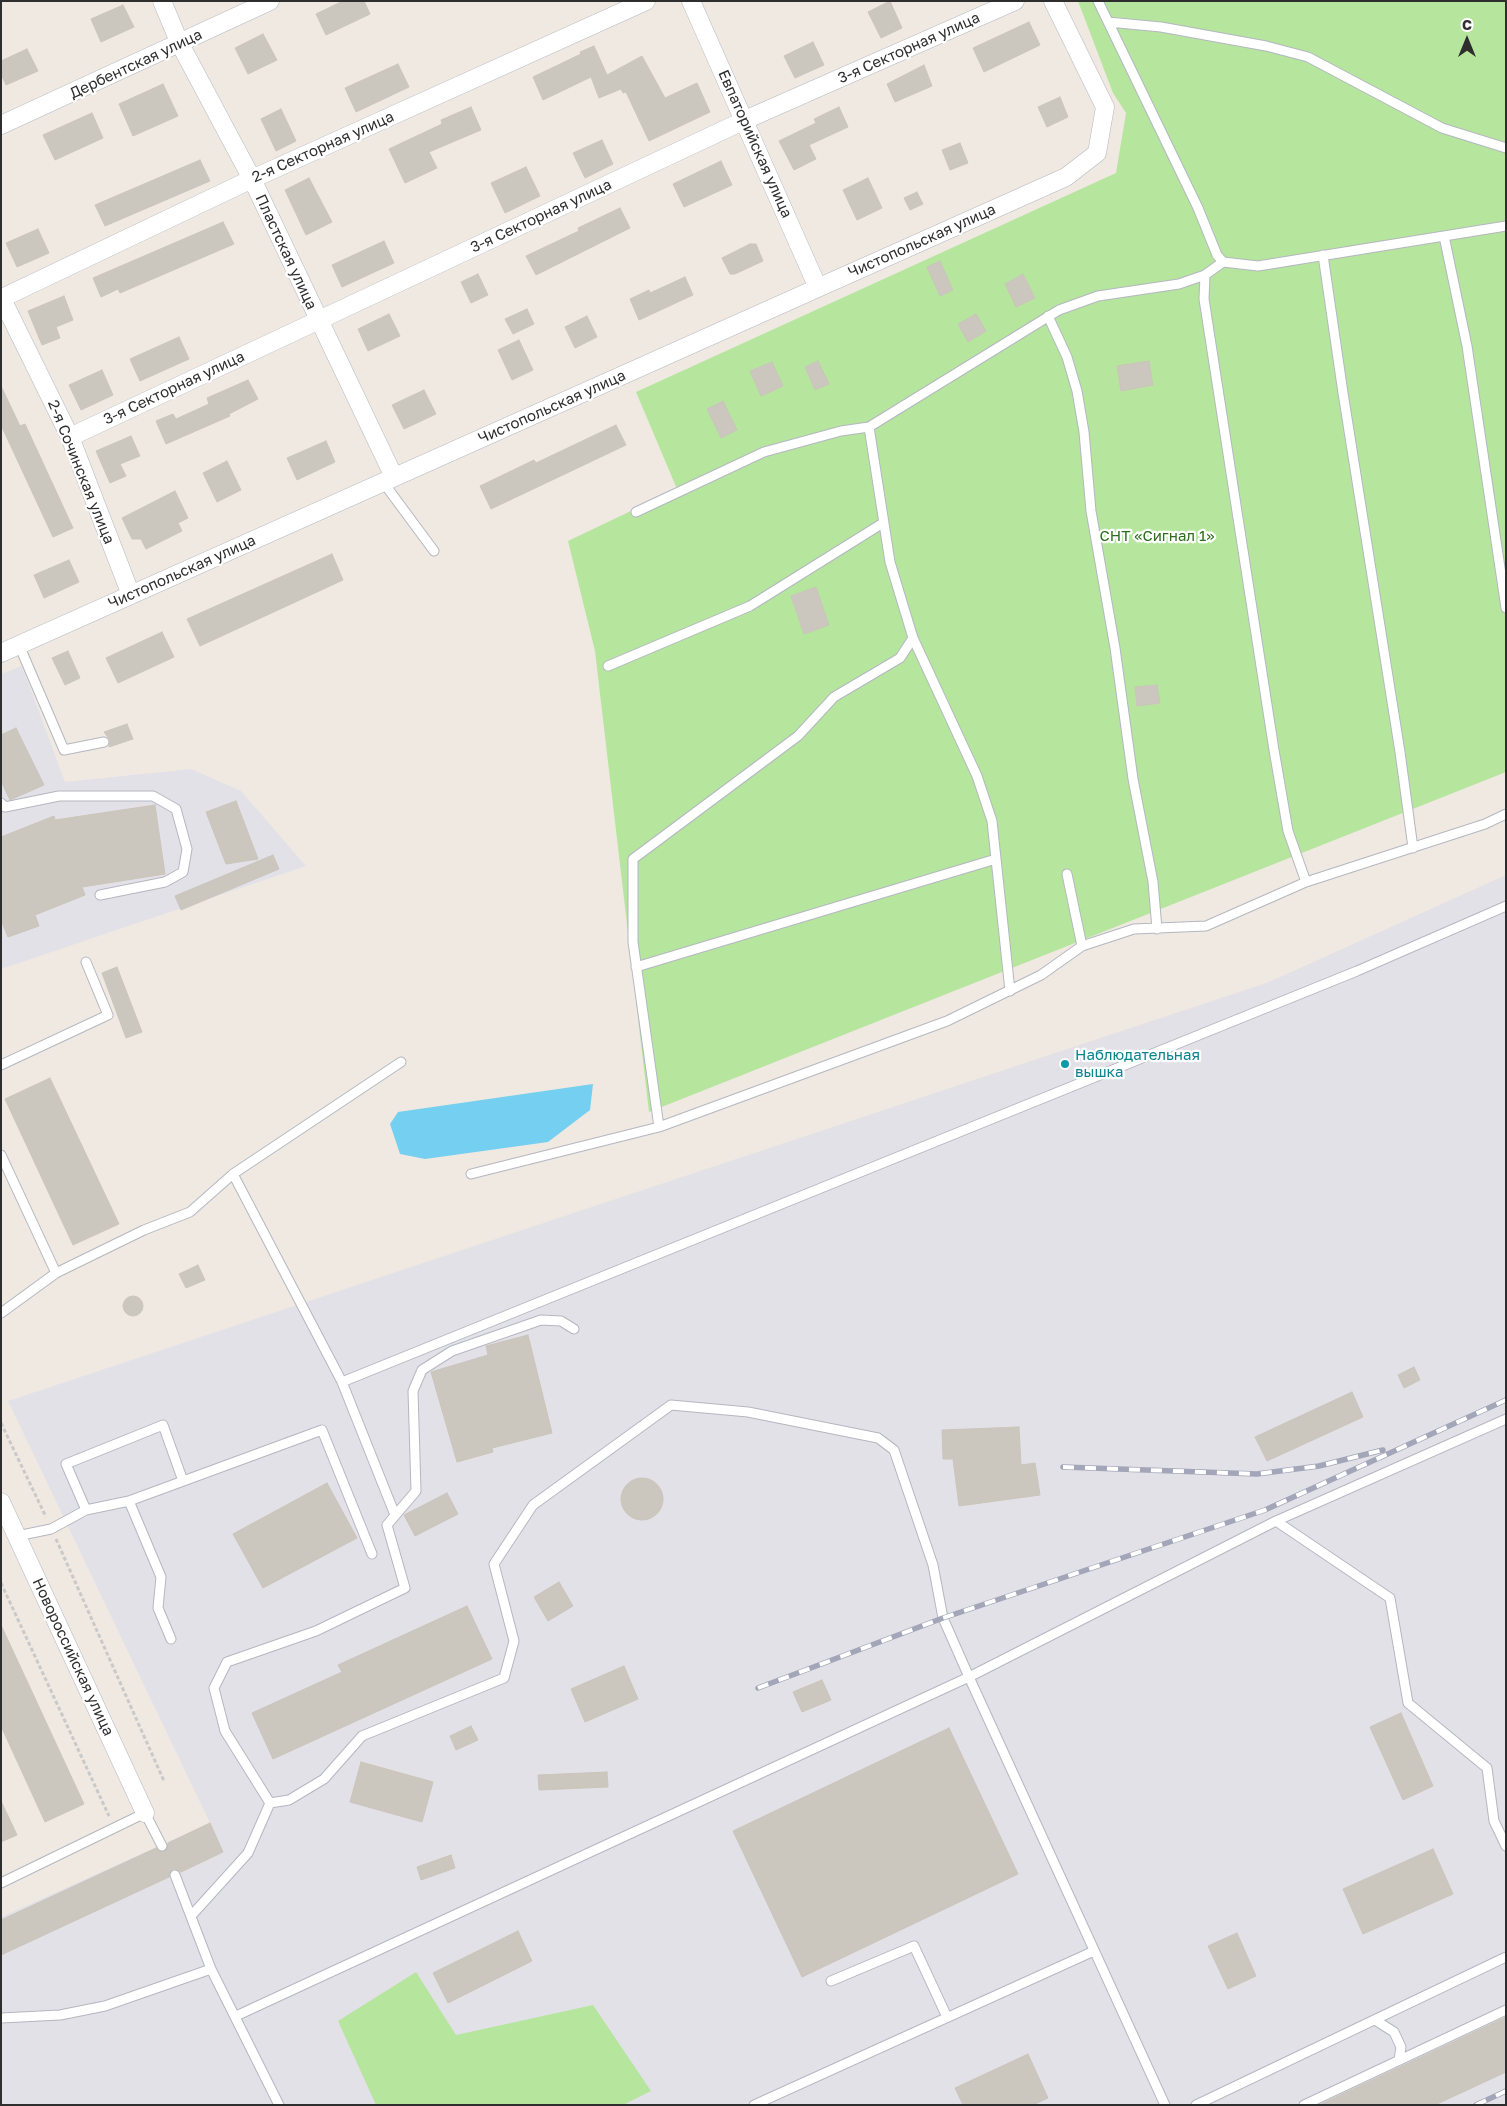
<!DOCTYPE html>
<meta charset="utf-8">
<style>
body{margin:0}
#map{position:relative;width:1507px;height:2106px;overflow:hidden;background:#efe9e1;font-family:"Golos Text",sans-serif}
canvas{display:block}
.frame{position:absolute;inset:0;border:2px solid #2e2e2e;pointer-events:none}
.north{position:absolute;left:1442px;top:15px;width:50px;height:50px;-webkit-text-stroke:4px #fff;paint-order:stroke;rotate:0deg;font-size:14px;font-weight:700;line-height:20px;text-align:center;color:#2e2e2e}
.north::after{content:'';display:block;margin:auto;width:18px;height:22px;background:#2e2e2e;clip-path:polygon(50% 0,100% 100%,50% 72%,0 100%)}
</style>
<div id="map">
<canvas width="1507" height="2106"></canvas>
<div class="frame"></div>
<div class="north">С</div>
</div>
<script>
const ctx = document.querySelector('canvas').getContext('2d');
ctx.lineJoin = 'round';
function fill(path, color) { ctx.fillStyle = color; ctx.fill(path, 'evenodd'); }
const shape = rows => new Path2D(rows.map(r => 'M' + r).join(''));
function strokePath(path, color, width, dash) { ctx.strokeStyle = color; ctx.lineWidth = width; ctx.lineCap = dash ? 'butt' : 'round'; ctx.setLineDash(dash || []); ctx.stroke(path); }
function label(font, color, halo, rows, align = 'center') {
  ctx.font = font + ' "Golos Text",sans-serif'; ctx.lineWidth = 4.5; ctx.setLineDash([]); ctx.textBaseline = 'middle'; ctx.strokeStyle = halo; ctx.fillStyle = color; for (const [text, x, y, turn = 0] of rows) {
    ctx.save(); ctx.translate(x, y); ctx.rotate((+turn || 0) * Math.PI / 180); ctx.textAlign = isNaN(turn) ? turn : align; if (halo) ctx.strokeText(text, 0, 0); ctx.fillText(text, 0, 0); ctx.restore();
  }
}
const industrial = shape([
 [22,666,65,782,191,769,241,791,306,866,1,969,1,674],
 [1506,875,1506,2105,1,2105,1,1917,210,1823,8,1401,1269,982]
]);
const green = shape([
 [1078,1,1506,1,1506,772,649,1112,595,651,568,541,677,489,636,392,1116,173,1126,113,1113,93],
 [416,1972,456,2035,593,2005,651,2091,623,2105,376,2105,338,2021]
]);
const water = shape([
 [593,1084,590,1110,548,1142,425,1159,400,1154,390,1124,398,1112]
]);
const building = shape([
 [343,1,364,1,370,14,326,35,316,14,343,1],
 [890,1,902,28,881,38,868,12,890,1],
 [123,5,134,27,101,42,91,19,123,5],
 [1029,22,1040,45,984,72,973,48,1029,22],
 [263,34,277,60,248,74,235,48,263,34],
 [813,42,824,65,795,78,784,56,813,42],
 [594,46,607,75,642,56,665,98,697,83,710,112,649,141,626,92,623,93,621,89,599,98,591,77,543,100,533,77,581,54,580,52,594,46],
 [27,49,38,71,6,85,1,74,1,61,27,49],
 [398,64,409,87,356,112,345,88,398,64],
 [924,65,932,86,895,102,887,84,924,65],
 [163,84,178,116,133,136,119,104,163,84],
 [1060,97,1068,117,1047,127,1038,107,1060,97],
 [471,107,481,130,429,152,437,168,405,183,389,149,442,124,441,120,471,107],
 [839,107,848,127,809,145,816,159,794,170,779,141,816,123,814,119,839,107],
 [281,109,296,141,276,151,261,119,281,109],
 [92,113,103,138,55,160,43,135,92,113],
 [602,140,613,164,585,178,573,153,602,140],
 [960,143,968,163,950,170,942,150,960,143],
 [200,160,210,181,105,226,95,205,200,160],
 [721,161,732,185,684,207,673,184,721,161],
 [526,167,540,196,505,213,491,183,526,167],
 [309,178,332,222,306,235,285,190,309,178],
 [868,178,882,208,857,220,843,190,868,178],
 [917,192,923,204,910,210,904,198,917,192],
 [620,208,630,228,536,275,526,256,579,231,578,228,620,208],
 [223,222,234,244,120,293,118,289,101,297,93,278,223,222],
 [38,229,49,253,17,267,6,243,38,229],
 [384,241,394,263,342,287,332,265,384,241],
 [750,244,756,244,763,261,735,274,730,274,722,258,750,244],
 [940,261,953,290,940,296,927,267,940,261],
 [478,274,488,295,471,303,461,282,478,274],
 [1023,274,1035,298,1016,307,1005,284,1023,274],
 [685,277,693,295,639,320,630,299,649,290,650,293,685,277],
 [64,296,73,320,56,327,60,338,42,345,28,311,64,296],
 [527,309,534,324,513,334,505,319,527,309],
 [389,314,400,336,368,351,358,329,389,314],
 [976,314,986,331,968,342,958,324,976,314],
 [587,316,597,337,575,348,565,327,587,316],
 [179,337,189,359,140,381,130,359,179,337],
 [519,340,533,370,512,380,498,350,519,340],
 [818,361,829,384,815,390,805,367,818,361],
 [1149,361,1153,385,1121,391,1117,366,1149,361],
 [772,362,783,386,761,396,750,371,772,362],
 [102,370,113,395,81,410,69,385,102,370],
 [248,380,258,399,229,414,230,416,166,444,156,421,173,414,176,419,209,404,207,398,248,380],
 [1,386,20,426,25,424,73,528,53,537,1,425,1,386],
 [424,390,436,414,404,429,392,405,424,390],
 [723,401,737,430,721,438,707,409,723,401],
 [616,425,626,445,491,509,480,486,534,460,536,463,616,425],
 [131,436,140,456,120,464,126,476,110,483,96,451,131,436],
 [326,441,335,462,297,480,287,458,326,441],
 [227,461,241,490,217,502,203,473,227,461],
 [175,491,188,518,178,523,182,531,146,549,141,539,132,539,122,518,175,491],
 [332,554,343,580,200,646,187,619,332,554],
 [69,560,79,582,44,598,34,575,69,560],
 [816,587,829,625,804,634,791,596,816,587],
 [162,632,174,657,118,683,106,658,162,632],
 [68,651,80,678,65,685,52,658,68,651],
 [1157,685,1160,703,1137,706,1135,687,1157,685],
 [127,724,133,739,109,747,110,740,104,732,127,724],
 [16,728,44,785,10,800,1,781,1,735,16,728],
 [236,801,258,859,226,864,206,812,236,801],
 [155,805,165,874,82,887,85,895,35,915,39,926,8,937,1,920,1,837,54,816,55,820,155,805],
 [273,855,279,869,181,910,175,896,273,855],
 [117,967,142,1032,126,1038,102,973,117,967],
 [50,1078,119,1224,73,1245,5,1099,50,1078],
 [198,1265,205,1280,186,1288,179,1274,198,1265],
 '123 1306a10 10 0 1 1 20 0a10 10 0 1 1-20 0Z',
 [528,1335,552,1433,492,1448,493,1452,457,1462,431,1372,488,1355,486,1346,528,1335],
 [1414,1367,1420,1380,1404,1388,1398,1375,1414,1367],
 [1352,1392,1363,1417,1267,1461,1255,1437,1352,1392],
 [1019,1427,1021,1465,1035,1463,1040,1495,959,1506,953,1459,943,1459,942,1430,1019,1427],
 '621 1499a21 21 0 1 1 42 0a21 21 0 1 1-42 0Z',
 [327,1483,357,1538,263,1588,233,1534,327,1483],
 [447,1493,458,1514,415,1536,404,1515,447,1493],
 [559,1582,573,1606,548,1621,534,1597,559,1582],
 [467,1606,492,1659,273,1759,252,1713,342,1672,338,1665,467,1606],
 [1,1625,84,1804,45,1822,1,1726,1,1625],
 [624,1666,638,1699,585,1722,571,1689,624,1666],
 [822,1680,831,1700,802,1712,793,1692,822,1680],
 [1401,1713,1433,1786,1403,1800,1370,1727,1401,1713],
 [471,1726,478,1740,456,1750,450,1736,471,1726],
 [949,1728,1018,1874,802,1977,733,1831,949,1728],
 [361,1762,433,1782,422,1822,350,1802,361,1762],
 [607,1772,608,1787,539,1790,538,1775,607,1772],
 [1,1801,17,1835,1,1842,1,1801],
 [210,1823,223,1852,181,1872,176,1869,172,1869,169,1877,1,1955,1,1920,156,1848,164,1852,167,1849,168,1843,210,1823],
 [1433,1849,1453,1894,1363,1934,1343,1889,1433,1849],
 [451,1855,455,1868,421,1880,417,1867,451,1855],
 [518,1931,532,1961,448,2003,433,1973,518,1931],
 [1237,1933,1256,1976,1228,1989,1208,1946,1237,1933],
 [1506,2017,1506,2072,1435,2105,1319,2105,1506,2017],
 [1028,2054,1048,2098,1033,2105,963,2105,955,2088,1028,2054]
]);
const path = shape([
 [1,1423,46,1517],
 [56,1539,164,1781],
 [1,1583,109,1816]
]);
const service = shape([
 [1098,1,1198,208,1217,255,1223,262,1258,266,1506,226],
 [1108,22,1161,27,1266,46,1308,57,1442,128,1506,148],
 [1444,236,1467,346,1506,608],
 [1323,255,1343,393,1400,752,1413,848],
 [1205,275,1204,299,1274,750,1288,831,1306,882],
 [1048,316,1067,357,1077,391,1084,432,1091,511,1115,648,1133,779,1153,882,1157,929],
 [869,427,890,562,913,638,977,776,992,821,1010,991],
 [383,482,434,551],
 [636,512,764,452,841,431,869,427,1059,310,1098,296,1179,284,1205,275,1223,262],
 [19,645,64,750,104,742],
 [608,666,750,606,883,523],
 [1,803,5,807,59,796,153,796,176,809,187,849,183,872,165,882,100,895],
 [1067,874,1082,946],
 [636,967,996,859],
 [1,1065,108,1015,86,962],
 [659,1127,633,942,633,859,798,736,834,697,900,658,913,638],
 [1,1155,56,1273],
 [233,1174,342,1382,395,1515],
 [471,1174,659,1127,947,1021,1041,975,1082,946,1134,929,1206,926,1306,882,1485,824,1506,814],
 [1,1313,56,1273,144,1230,190,1212,233,1174,401,1062],
 [574,1329,561,1321,541,1320,452,1351,422,1370,413,1391,416,1491,387,1525,405,1588,316,1631,227,1662,214,1688,225,1731,270,1803,289,1800,324,1779,362,1736,504,1678,514,1641,494,1564,533,1505,671,1405,748,1412,878,1438,894,1450,933,1565,943,1618,969,1677,1165,2105],
 [342,1382,1357,971,1506,906],
 [129,1501,161,1577,158,1608,171,1639],
 [86,1510,66,1464,163,1425,183,1481],
 [1276,1521,1390,1598,1408,1703,1487,1768,1494,1821,1506,1846],
 [17,1536,51,1529,86,1510,129,1501,322,1430,372,1554],
 [175,1875,211,1969,279,2105],
 [1,1883,145,1813,162,1846],
 [191,1916,248,1853,270,1803],
 [831,1981,914,1946,947,2017],
 [236,2016,969,1677,1276,1521,1506,1419],
 [1,2018,60,2015,105,2006,211,1969],
 [1375,2020,1394,2032,1401,2047,1399,2060],
 [754,2105,1094,1951],
 [1196,2105,1506,1957],
 [1304,2105,1506,2010]
]);
const minor = shape([
 [162,1,180,44,252,179,394,477],
 [691,1,818,288],
 [1,125,270,1],
 [1,297,70,437,131,595],
 [2,298,252,179,646,1],
 [70,437,745,120,1015,1],
 [1,653,1066,177,1097,153,1105,107,1053,1],
 [1,1502,145,1813]
]);
const rail = shape([
 [1063,1467,1257,1474,1319,1466,1383,1450],
 [758,1688,943,1618,1265,1510,1506,1400],
 [1476,2105,1506,2091]
]);
const markers = [
 [1065,1064,5,"#0f9aa8"]
];
const streetNames = [
 ["3-я Секторная улица",909,48,-24],
 ["Дербентская улица",136,64,-25],
 ["Евпаторийская улица",755,144,66],
 ["2-я Секторная улица",323,147,-24],
 ["3-я Секторная улица",541,216,-25],
 ["Чистопольская улица",922,241,-24],
 ["Пластская улица",286,252,65],
 ["3-я Секторная улица",174,388,-25],
 ["Чистопольская улица",552,407,-24],
 ["2-я Сочинская улица",81,472,68],
 ["Чистопольская улица",182,572,-24],
 ["Новороссийская улица",73,1657,65]
];
const parkNames = [
 ["СНТ «Сигнал 1»",1157,536]
];
const cultureNames = [
 ["Наблюдательная",1075,1055],
 ["вышка",1075,1072]
];
fill(industrial, '#e3e1e8');
fill(green, '#b6e59e');
fill(water, '#75cff0');
fill(building, '#cbc7bf');
strokePath(building, '#cbc5ba', 1);
strokePath(service, '#b4b7c1', 11);
strokePath(minor, '#b4b7c1', 19);
strokePath(path, '#c9c9c9', 3, [4, 2.5]);
strokePath(service, '#fff', 9);
strokePath(minor, '#fff', 18);
strokePath(rail, '#a3a6b8', 5.5);
strokePath(rail, '#fff', 4, [11]);
for (const [x, y, r, color] of markers) { const dot = new Path2D(); dot.arc(x, y, r, 0, 2 * Math.PI); ctx.fillStyle = color; ctx.fill(dot); strokePath(dot, '#fff', 2); }
label('15px', '#2e2e2e', '#fff', streetNames);
label('15px', '#2c6e1b', '#fff', parkNames);
label('15px', '#0d838f', '#fff', cultureNames, 'left');
</script>
